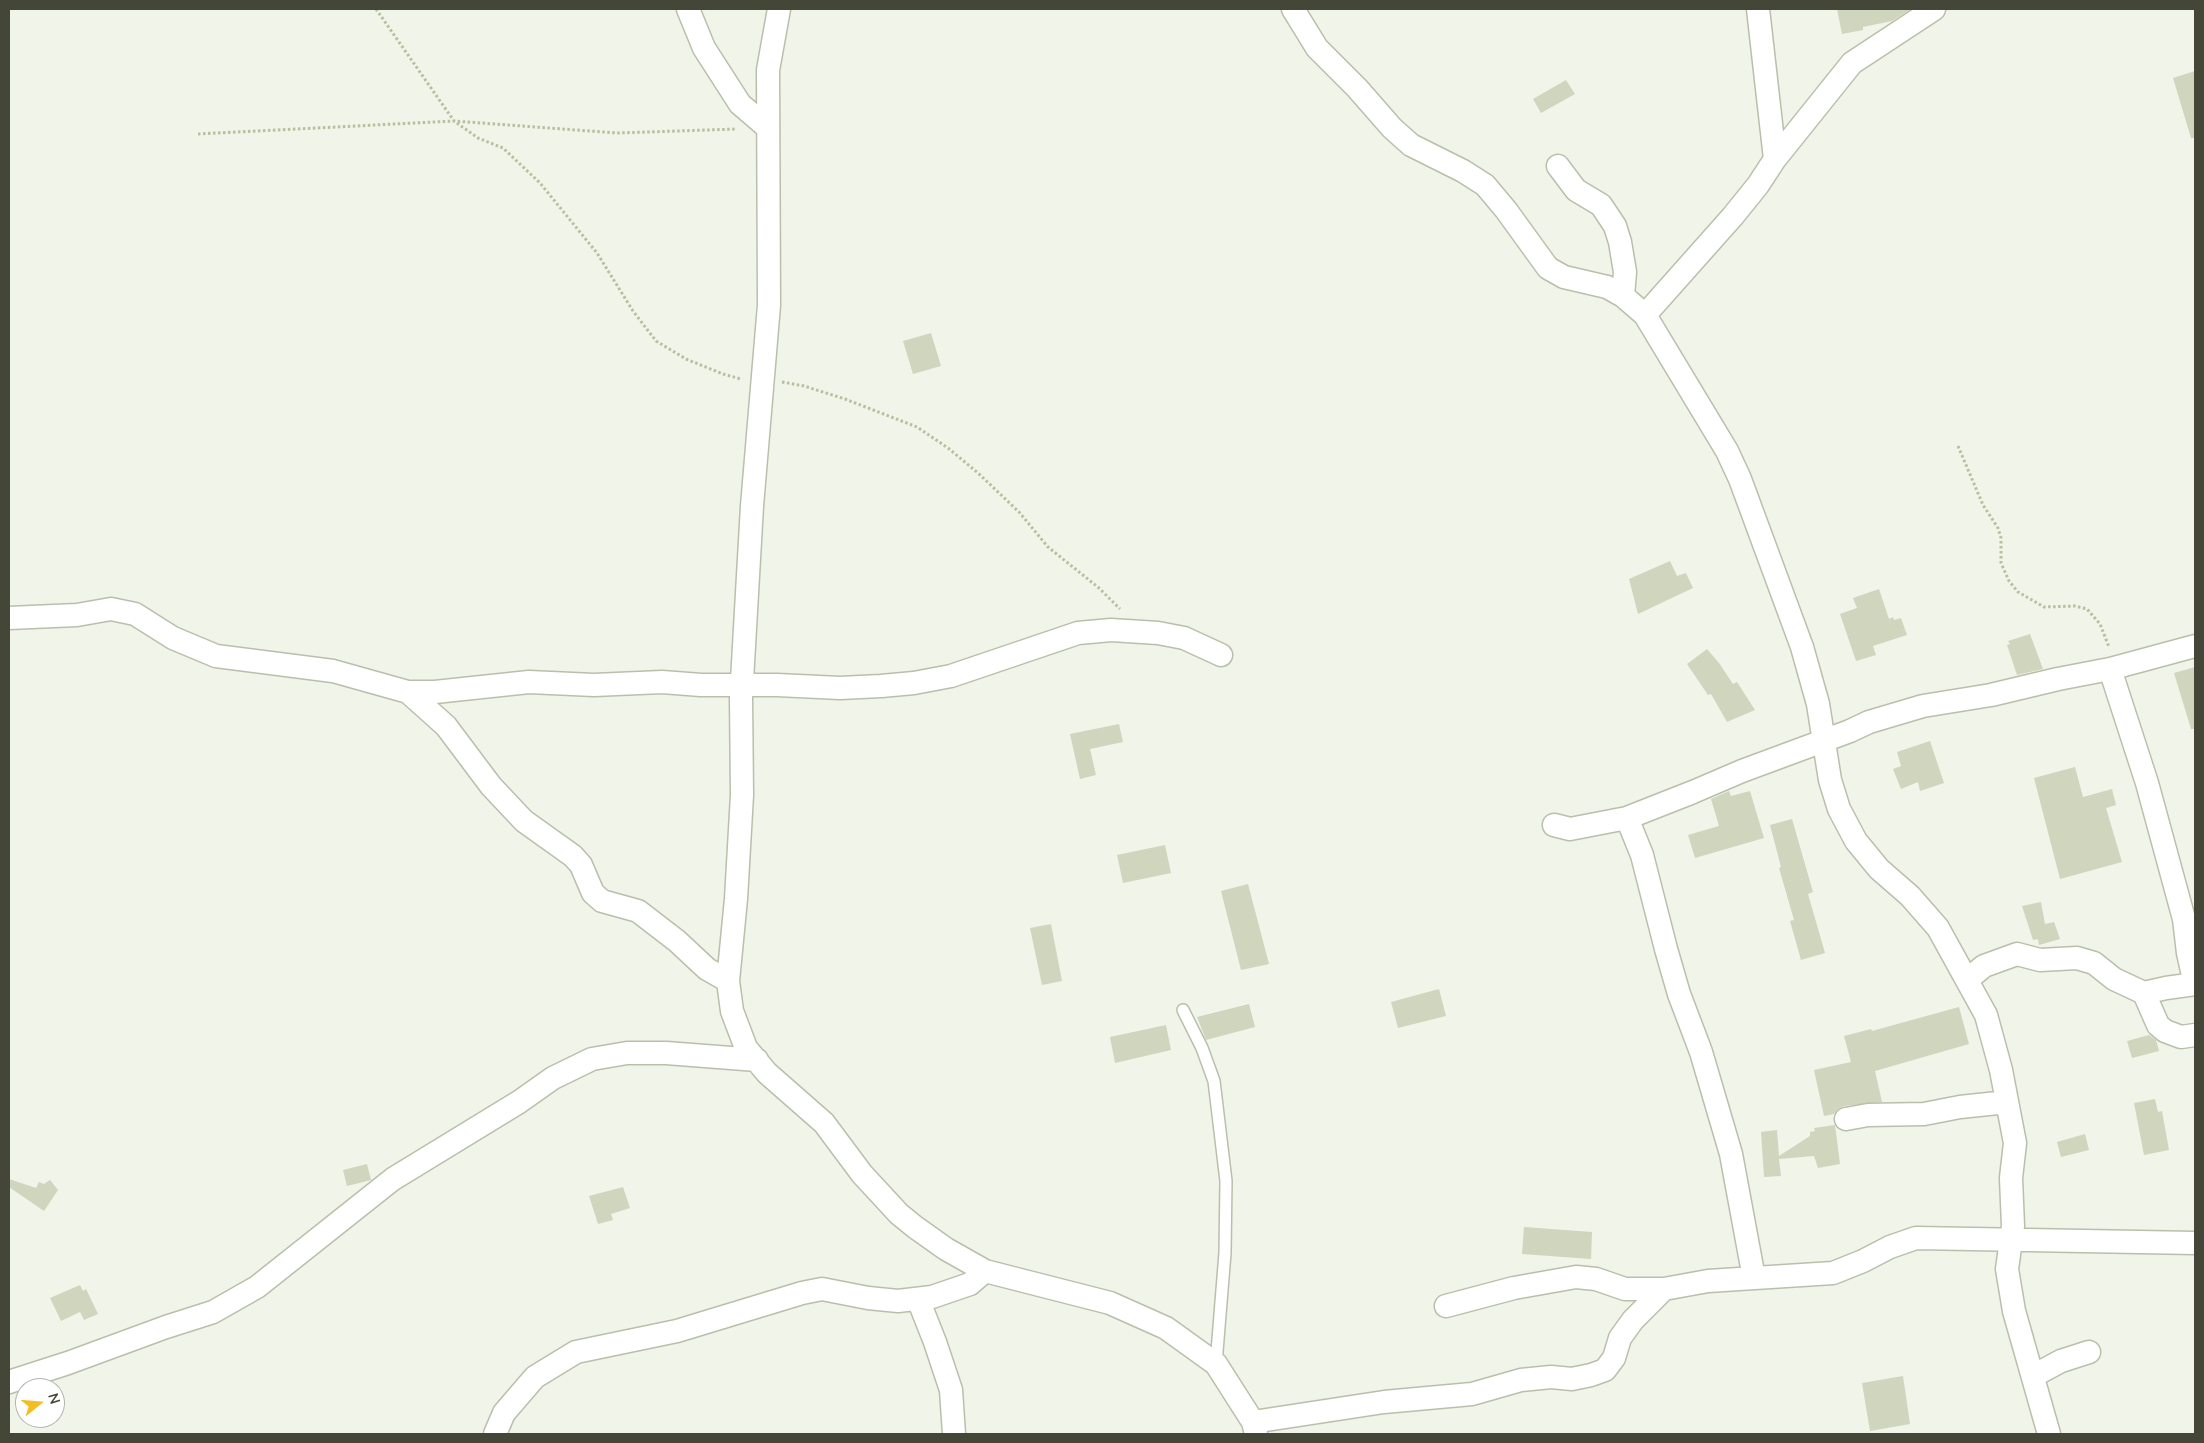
<!DOCTYPE html>
<style>
body{margin:0}
#map{position:relative;width:2204px;height:1443px;overflow:hidden;background:#f0f4e9;font-family:"Nunito Sans",sans-serif}
canvas{display:block}
.frame{position:absolute;inset:0;border:10px solid #444737;pointer-events:none}
.north{position:absolute;left:15px;top:1378px;width:50px;height:50px;box-sizing:border-box;background:#fff;border:1px solid #b4b5af;border-radius:50%;rotate:73deg;font-size:14px;font-weight:700;line-height:20px;text-align:center;color:#444737}
.north::after{content:'';display:block;margin:auto;width:18px;height:22px;background:#f2be21;clip-path:polygon(50% 0,100% 100%,50% 72%,0 100%)}
</style>
<div id="map">
<canvas width="2204" height="1443"></canvas>
<div class="frame"></div>
<div class="north">N</div>
</div>
<script>
const ctx = document.querySelector('canvas').getContext('2d');
ctx.lineJoin = 'round';
function fill(path, color) { ctx.fillStyle = color; ctx.fill(path, 'evenodd'); }
const shape = rows => new Path2D(rows.map(r => 'M' + r).join(''));
function strokePath(path, color, width, dash) { ctx.strokeStyle = color; ctx.lineWidth = width; ctx.lineCap = dash ? 'butt' : 'round'; ctx.setLineDash(dash || []); ctx.stroke(path); }
const building = shape([
 [1837,9,1911,9,1892,21,1863,27,1863,30,1842,34],
 [2195,71,2195,138,2191,138,2173,78],
 [1566,80,1575,94,1541,113,1533,99],
 [931,333,941,366,913,374,903,341],
 [1670,561,1677,576,1686,573,1693,588,1638,614,1629,579],
 [1879,589,1889,619,1893,617,1894,620,1901,618,1907,635,1873,646,1876,655,1856,661,1840,614,1857,608,1853,598],
 [2030,634,2043,669,2017,675,2007,645,2010,644,2008,641],
 [1707,649,1719,663,1733,684,1737,682,1755,710,1727,722,1711,694,1708,695,1687,664],
 [2195,667,2195,729,2191,729,2174,673],
 [1119,724,1123,742,1090,749,1096,775,1080,779,1070,734],
 [1930,741,1944,783,1920,791,1918,782,1901,789,1893,769,1901,766,1897,752],
 [2075,767,2083,797,2112,789,2116,805,2106,808,2122,862,2060,879,2034,778],
 [1729,791,1731,796,1750,791,1764,838,1695,858,1688,835,1719,826,1711,799],
 [1792,819,1813,892,1808,894,1825,953,1801,960,1790,921,1794,920,1779,868,1781,867,1770,825],
 [1165,845,1171,873,1123,883,1117,855],
 [1248,884,1269,964,1241,970,1221,891],
 [2041,902,2045,924,2054,922,2060,939,2039,945,2038,939,2033,940,2022,906],
 [1051,924,1062,981,1042,985,1030,928],
 [1439,989,1446,1016,1398,1028,1391,1002],
 [1249,1004,1255,1027,1206,1040,1197,1017],
 [1959,1007,1969,1044,1875,1071,1882,1102,1844,1106,1838,1109,1834,1114,1824,1116,1814,1070,1851,1062,1844,1036,1871,1029,1872,1031],
 [1166,1025,1171,1050,1115,1063,1110,1037],
 [2149,1035,2156,1040,2159,1051,2132,1058,2127,1041],
 [2155,1099,2158,1112,2162,1111,2169,1150,2144,1155,2134,1103],
 [1835,1125,1840,1164,1818,1168,1814,1156,1779,1159,1781,1176,1764,1177,1761,1132,1777,1130,1779,1156,1810,1136,1810,1132,1815,1131,1814,1128],
 [2085,1134,2089,1150,2061,1157,2057,1142],
 [367,1164,371,1180,347,1186,343,1170],
 [9,1179,36,1188,39,1182,44,1184,50,1180,58,1190,44,1211,9,1187],
 [623,1187,630,1208,611,1214,613,1220,598,1224,589,1196],
 [1524,1227,1592,1232,1591,1259,1522,1254],
 [80,1285,83,1291,86,1289,98,1314,84,1320,80,1312,61,1321,50,1298],
 [1903,1376,1910,1424,1870,1431,1862,1383]
]);
const path = shape([
 [376,9,454,121,478,138,503,148,540,183,597,253,633,311,656,341,686,359,723,374,741,379],
 [198,134,454,121,617,133,737,129],
 [782,382,804,386,845,399,917,427,948,448,978,473,1019,512,1048,547,1099,588,1120,609],
 [1958,446,1983,505,1998,528,2001,538,2001,563,2009,581,2018,592,2044,607,2075,606,2087,609,2100,624,2109,647]
]);
const lane = shape([
 [1183,1010,1202,1048,1214,1081,1226,1181,1225,1253,1216,1364]
]);
const street = shape([
 [688,9,704,48,740,104,768,128],
 [779,9,768,70,769,305,752,506,741,698,742,795,736,899,728,981,732,1011,746,1048,767,1073,824,1123,862,1174,899,1214,915,1227,946,1249,985,1271,1110,1303,1166,1328,1216,1364,1253,1422,1256,1434],
 [1293,9,1317,48,1357,88,1392,128,1411,145,1463,171,1485,185,1506,210,1548,268,1564,277,1607,287,1623,296,1645,315,1727,451,1740,479,1802,647,1818,704,1830,780,1839,809,1856,841,1879,869,1910,896,1938,928,1986,1015,2001,1070,2015,1143,2011,1178,2013,1226,2007,1269,2014,1311,2049,1434],
 [1758,9,1775,159],
 [1558,166,1576,190,1601,205,1615,226,1620,242,1625,272,1623,296],
 [1645,315,1733,216,1758,185,1775,159,1852,63,1934,9],
 [9,618,77,615,111,609,135,614,173,638,216,656,333,671,408,692,435,692,529,682,594,685,662,682,701,685,777,685,840,688,881,686,914,683,951,676,1078,633,1111,630,1158,633,1184,638,1221,655],
 [2110,669,2147,783,2184,919,2188,953,2195,984],
 [408,692,446,726,491,786,524,821,573,856,581,865,593,893,602,901,638,911,677,941,707,969,728,981],
 [1627,818,1642,855,1666,949,1679,994,1701,1052,1731,1154,1754,1278],
 [1554,825,1570,829,1627,818,1693,792,1742,771,1850,731,1869,722,1923,706,1991,695,2058,679,2110,669,2195,646],
 [1967,980,1984,966,2017,954,2040,960,2077,958,2094,963,2114,979,2144,993,2158,1025,2165,1031,2181,1037,2195,1035],
 [2144,993,2166,988,2195,984],
 [1846,1119,1868,1115,1924,1114,1960,1107,2007,1102],
 [918,1299,935,1342,951,1390,954,1434],
 [1446,1306,1514,1288,1576,1277,1596,1279,1625,1289,1664,1289,1708,1281,1833,1273,1863,1261,1890,1247,1916,1238,2195,1243],
 [2033,1376,2061,1361,2089,1352],
 [9,1382,68,1363,166,1327,213,1312,257,1287,393,1179,519,1102,553,1078,592,1059,627,1053,666,1053,757,1060],
 [1253,1422,1384,1402,1472,1394,1521,1380,1551,1377,1572,1379,1591,1375,1605,1370,1614,1358,1620,1338,1633,1320,1664,1289],
 [495,1434,504,1413,535,1377,576,1352,677,1331,802,1293,822,1289,868,1298,898,1301,932,1297,970,1284,985,1271]
]);
fill(building, '#d0d5be');
strokePath(lane, '#babfab', 14);
strokePath(street, '#babfab', 25);
strokePath(path, '#b7c09d', 3, [2.5, 2.5]);
strokePath(lane, '#fff', 11);
strokePath(street, '#fff', 22);
</script>
